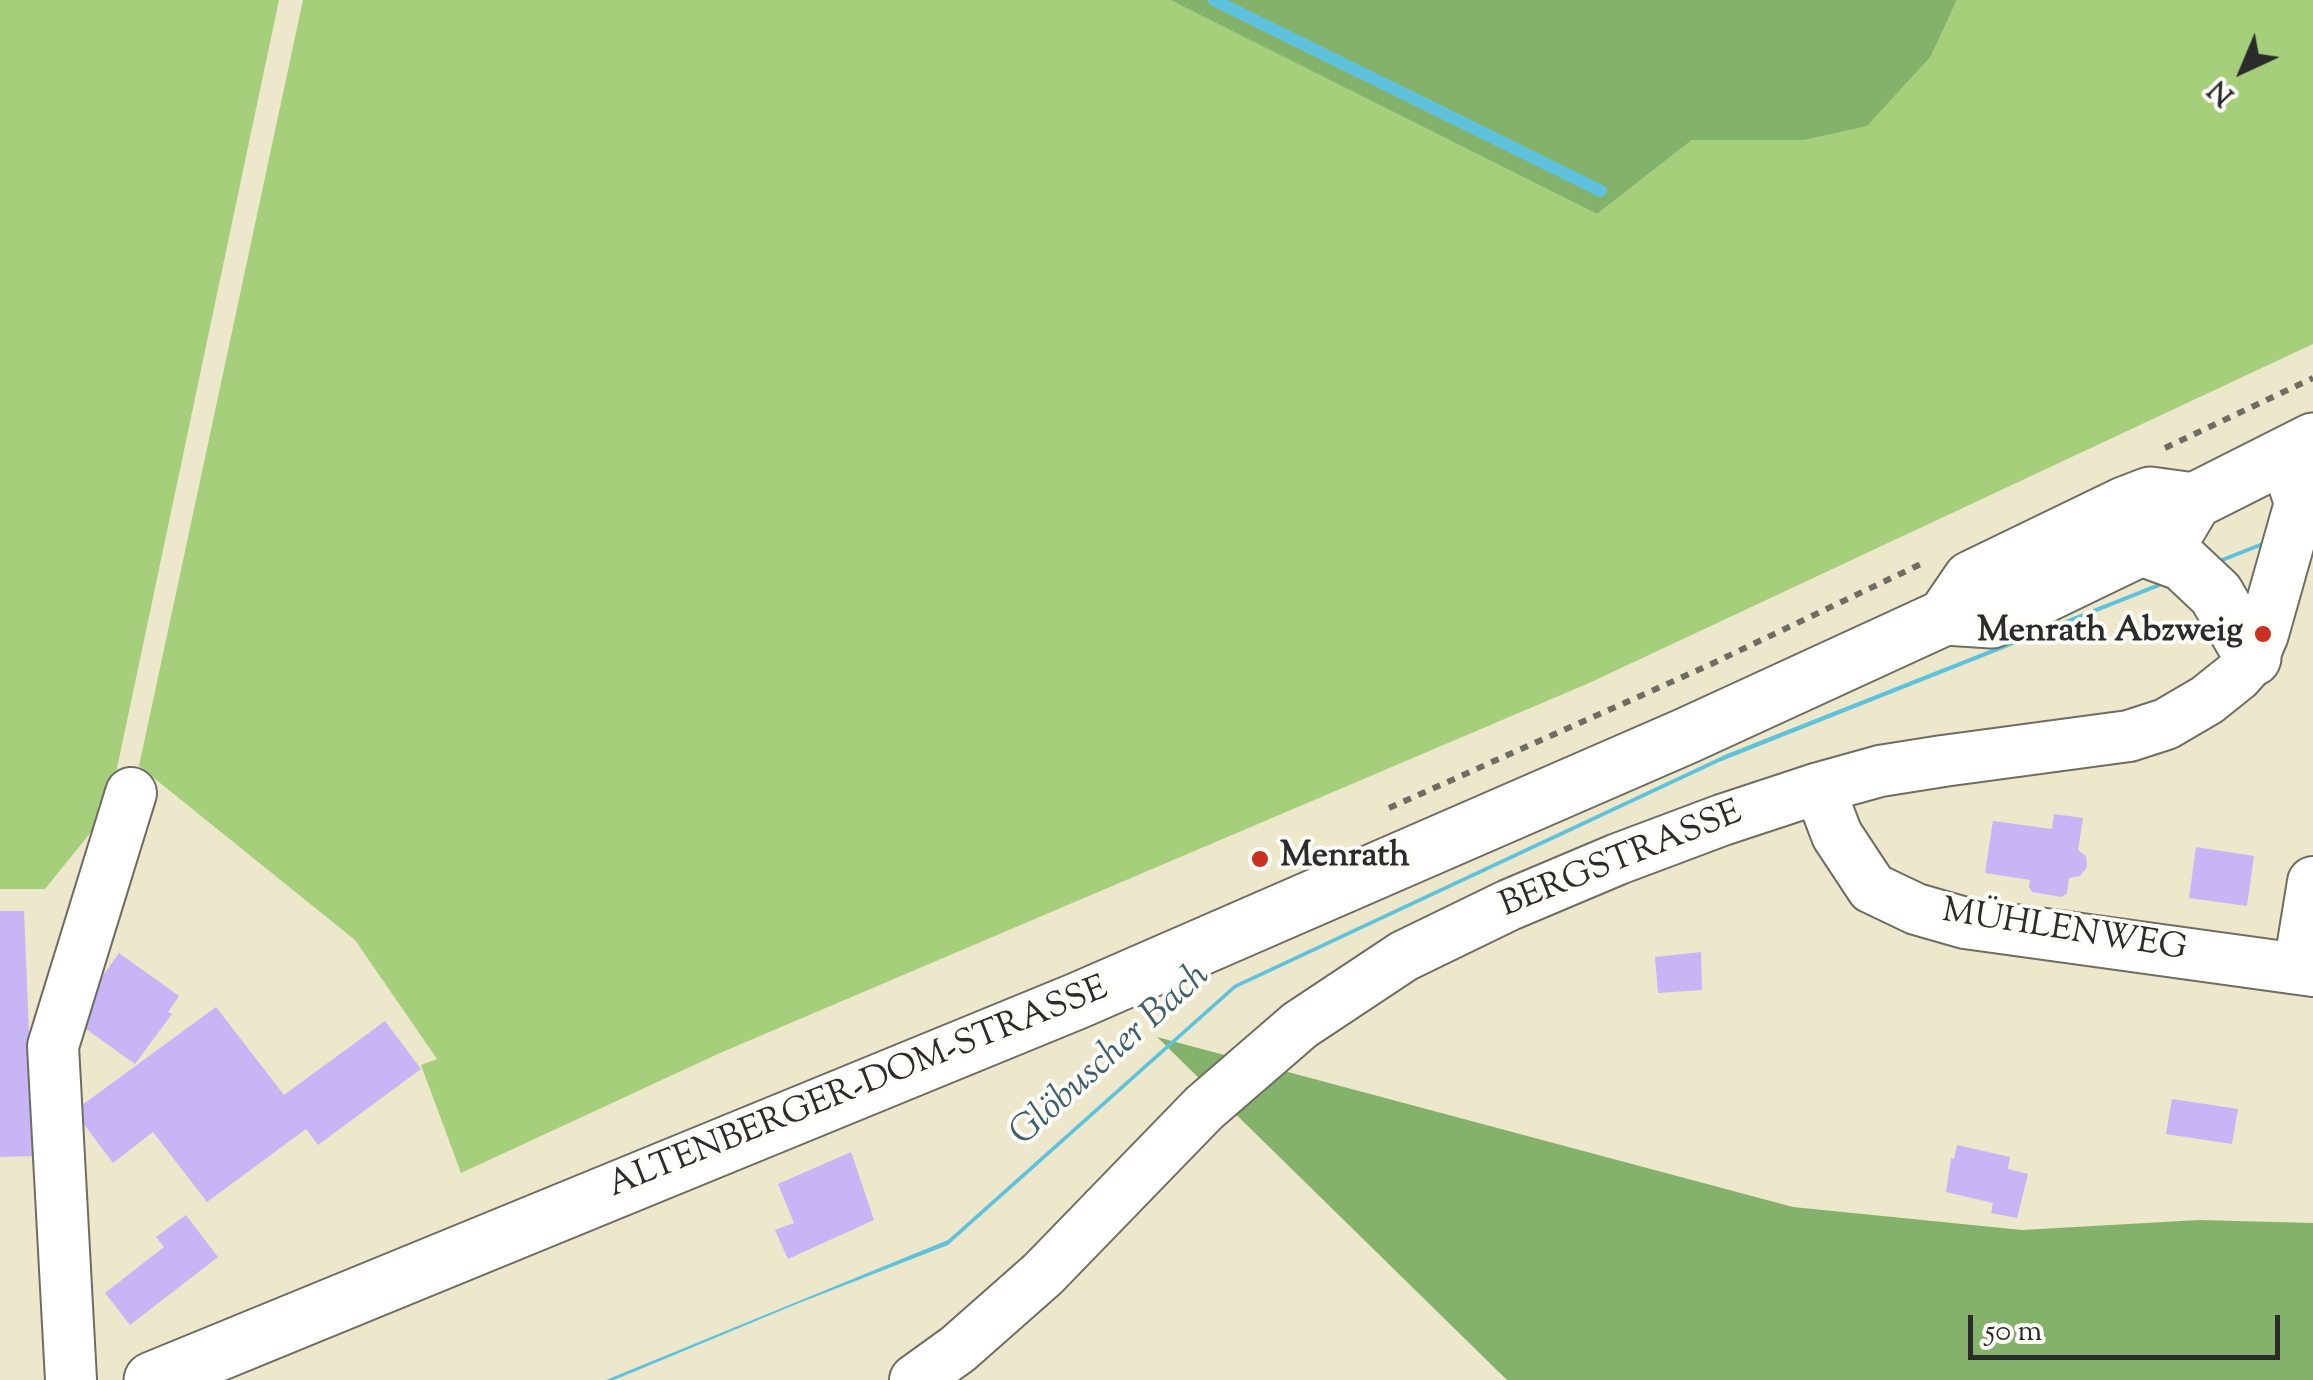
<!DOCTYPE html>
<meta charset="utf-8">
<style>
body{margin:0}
#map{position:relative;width:2313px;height:1380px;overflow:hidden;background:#ede7cc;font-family:"Sorts Mill Goudy",serif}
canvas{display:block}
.north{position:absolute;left:2193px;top:20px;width:100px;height:100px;-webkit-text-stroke:8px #fdfcf7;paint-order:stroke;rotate:224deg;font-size:28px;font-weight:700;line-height:40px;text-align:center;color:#2b2b2b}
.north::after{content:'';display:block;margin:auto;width:35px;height:45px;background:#2b2b2b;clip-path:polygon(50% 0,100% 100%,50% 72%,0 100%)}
.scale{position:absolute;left:1968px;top:1315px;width:312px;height:45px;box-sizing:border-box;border:5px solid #2b2b2b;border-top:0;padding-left:12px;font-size:30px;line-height:35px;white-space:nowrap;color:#2b2b2b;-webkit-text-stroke:8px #fdfcf7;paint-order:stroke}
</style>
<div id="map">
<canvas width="2313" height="1380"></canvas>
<div class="north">N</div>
<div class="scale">50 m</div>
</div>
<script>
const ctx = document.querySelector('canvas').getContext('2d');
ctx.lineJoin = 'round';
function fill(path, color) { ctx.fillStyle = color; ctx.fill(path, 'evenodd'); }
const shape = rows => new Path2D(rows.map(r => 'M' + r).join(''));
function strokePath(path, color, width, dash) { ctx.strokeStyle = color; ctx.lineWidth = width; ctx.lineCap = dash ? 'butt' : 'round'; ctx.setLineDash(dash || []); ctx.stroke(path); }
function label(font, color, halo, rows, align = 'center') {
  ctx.font = font + ' "Sorts Mill Goudy",serif'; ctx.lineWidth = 8; ctx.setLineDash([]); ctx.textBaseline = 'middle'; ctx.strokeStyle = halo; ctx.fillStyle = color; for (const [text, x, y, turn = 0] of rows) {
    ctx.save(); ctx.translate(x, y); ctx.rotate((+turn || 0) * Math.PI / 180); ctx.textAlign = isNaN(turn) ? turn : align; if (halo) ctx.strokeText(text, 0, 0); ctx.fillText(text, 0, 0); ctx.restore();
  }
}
const green = shape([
 [0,0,279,0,108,811,45,889,0,889],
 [303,0,1170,0,1597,214,1692,140,1803,140,1931,56,1957,0,2313,0,2313,344,1589,683,720,1053,461,1173,421,1065,437,1059,355,940,139,766]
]);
const forest = shape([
 [1170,0,1957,0,1931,56,1867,126,1803,140,1692,140,1597,214],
 [1157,1037,1793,1207,2022,1230,2199,1220,2313,1223,2313,1380,1507,1380]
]);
const water = shape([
 [2313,522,2313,526,1719,762,1236,988,948,1245,799,1303,614,1380,606,1380,948,1240,1234,985,1727,754]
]);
const stream = shape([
 [1214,0,1601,191]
]);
const building = shape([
 [2054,814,2083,818,2078,850,2086,856,2087,867,2080,876,2069,878,2067,893,2062,897,2032,892,2029,887,2030,880,1985,873,1993,821,2052,829],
 [2196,847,2254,856,2247,906,2189,898],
 [0,911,24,911,34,1156,0,1157],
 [1701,952,1702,990,1658,993,1655,957],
 [119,953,179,996,168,1012,172,1014,135,1064,72,1019],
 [216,1007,284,1095,385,1021,421,1069,318,1145,306,1129,207,1202,153,1132,113,1163,74,1111],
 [2172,1099,2238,1109,2232,1144,2166,1134],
 [1957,1145,2010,1157,2008,1169,2028,1174,2017,1218,1991,1213,1993,1203,1946,1192,1951,1158,1954,1159],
 [851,1152,874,1220,788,1259,775,1230,794,1223,778,1184],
 [186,1215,218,1257,130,1325,105,1293,164,1247,156,1237]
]);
const path = shape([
 [2165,448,2313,378],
 [1389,808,1705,667,1923,563]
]);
const minor = shape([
 [1819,788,1837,835,1872,888,1916,909,1965,923,2313,971],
 [2299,968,2313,882],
 [71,1380,53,1046,131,793],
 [915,1380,958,1349,1043,1274,1204,1108,1300,1025,1404,956,1509,905,1618,859,1722,820,1819,788,1880,771,1943,761,2129,736,2166,724,2207,700,2237,676,2253,658,2263,634,2300,503,2284,455]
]);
const major = shape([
 [2142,548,2183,563,2216,594,2253,658],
 [1945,617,1971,579,2124,505,2150,495,2194,501],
 [152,1380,1077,1001,1686,736,1945,617,1992,620,2176,531,2194,501,2313,441]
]);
const markers = [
 [2263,634,10,"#c8321e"],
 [1260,859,10,"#c8321e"]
];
const poiNames = [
 ["Menrath Abzweig",2243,634],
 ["Menrath",1280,859,"left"]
];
const streetNames = [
 ["BERGSTRASSE",1622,862,-22],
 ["MÜHLENWEG",2064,933,9],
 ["ALTENBERGER-DOM-STRASSE",859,1090,-22]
];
const waterNames = [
 ["Glöbuscher Bach",1112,1057,-42]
];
fill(green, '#a6cf7b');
fill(forest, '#84b26b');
fill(water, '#5ec2dc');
strokePath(stream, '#5ec2dc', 12);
fill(building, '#c7b5f6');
strokePath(minor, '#6f6d63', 54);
strokePath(major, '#6f6d63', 59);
strokePath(path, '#6f6d63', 6, [8, 8]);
strokePath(minor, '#fff', 50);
strokePath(major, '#fff', 55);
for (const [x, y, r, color] of markers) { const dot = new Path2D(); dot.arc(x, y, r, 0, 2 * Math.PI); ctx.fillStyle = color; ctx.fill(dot); strokePath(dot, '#fdfcf7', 4); }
label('bold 35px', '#2b2b2b', '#fdfcf7', poiNames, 'right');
label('35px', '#2b2b2b', '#fdfcf7', streetNames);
label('italic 38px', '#3d6069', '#fdfcf7', waterNames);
</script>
